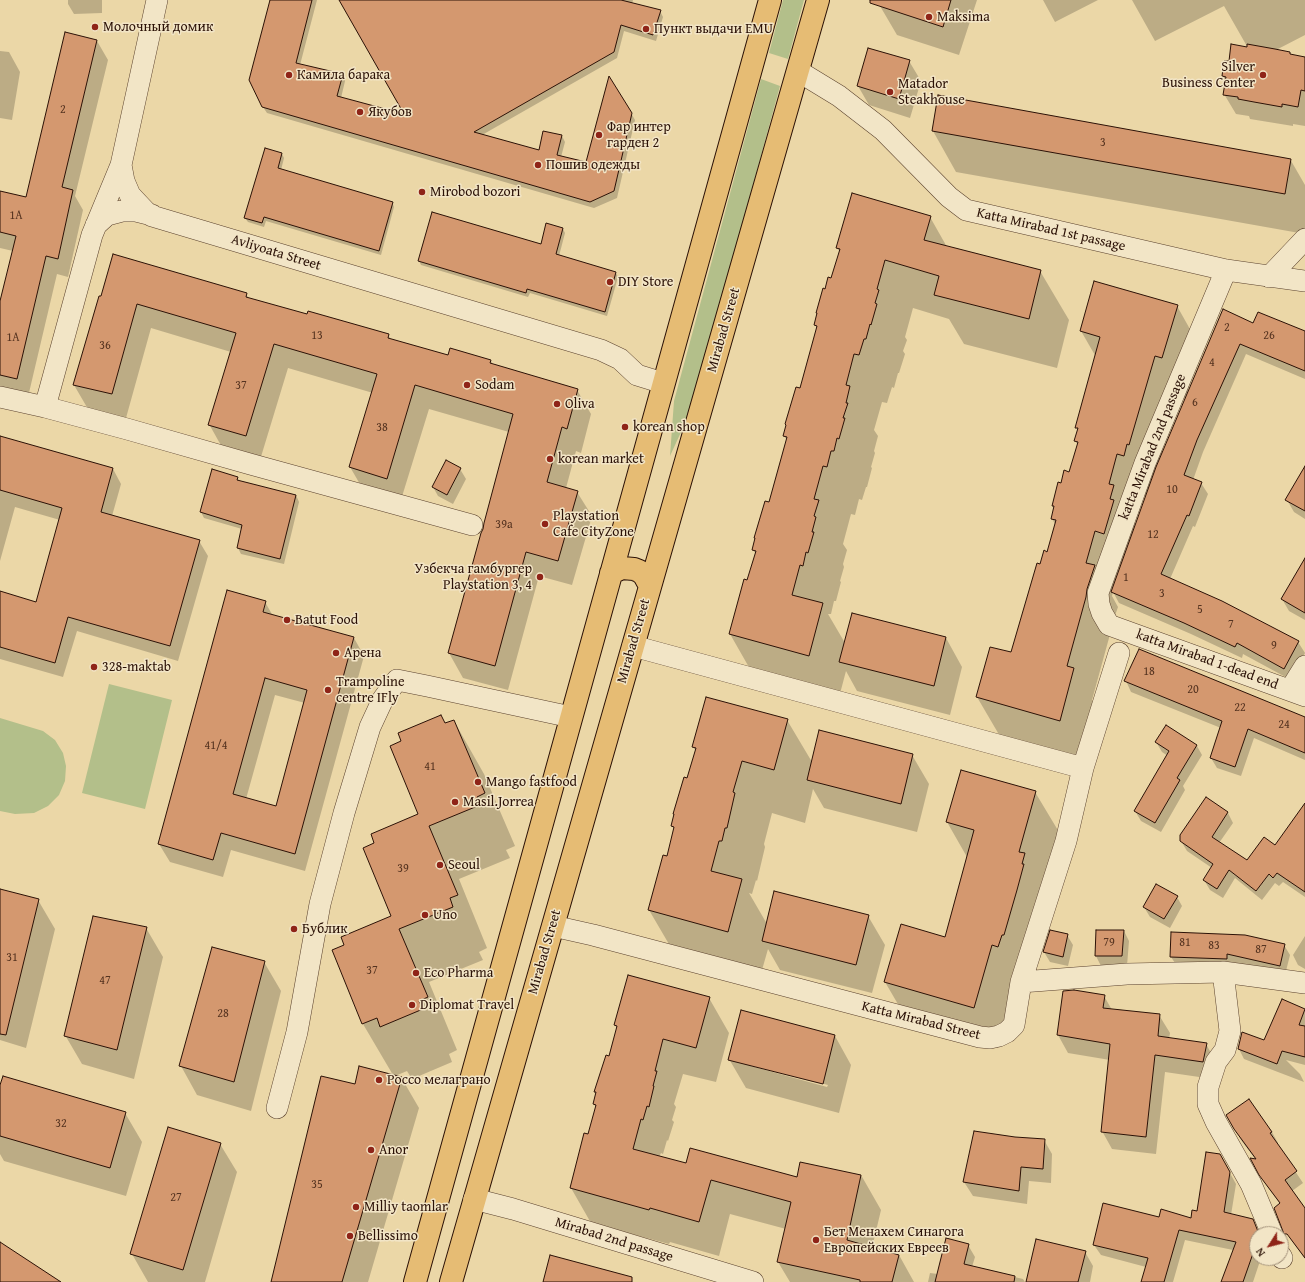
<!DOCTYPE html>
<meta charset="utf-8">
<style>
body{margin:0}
#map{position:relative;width:1305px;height:1282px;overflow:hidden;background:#ebd7a7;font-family:"Gentium Book Plus",serif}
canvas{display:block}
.north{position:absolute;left:1249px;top:1226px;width:40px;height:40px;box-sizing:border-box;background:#f2e5c6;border:1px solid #a29079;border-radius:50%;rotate:234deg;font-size:11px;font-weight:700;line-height:16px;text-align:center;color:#2b1106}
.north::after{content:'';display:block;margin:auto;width:14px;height:18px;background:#8f2418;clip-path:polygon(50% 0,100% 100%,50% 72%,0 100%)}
</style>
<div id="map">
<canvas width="1305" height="1282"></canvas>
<div class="north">N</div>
</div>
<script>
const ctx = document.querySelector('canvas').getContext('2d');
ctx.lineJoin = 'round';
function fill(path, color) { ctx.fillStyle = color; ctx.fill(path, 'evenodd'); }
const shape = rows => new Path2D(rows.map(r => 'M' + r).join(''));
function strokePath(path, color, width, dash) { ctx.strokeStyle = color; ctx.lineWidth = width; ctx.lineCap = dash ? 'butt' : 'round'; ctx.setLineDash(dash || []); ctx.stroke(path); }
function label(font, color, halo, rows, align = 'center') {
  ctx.font = font + ' "Gentium Book Plus",serif'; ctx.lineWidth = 3; ctx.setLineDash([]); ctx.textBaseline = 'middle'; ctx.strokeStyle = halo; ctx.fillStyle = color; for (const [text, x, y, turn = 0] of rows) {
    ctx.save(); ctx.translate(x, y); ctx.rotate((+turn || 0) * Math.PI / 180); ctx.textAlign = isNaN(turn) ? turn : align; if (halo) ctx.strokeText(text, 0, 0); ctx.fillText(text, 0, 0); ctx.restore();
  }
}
const green = shape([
 [783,0,804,0,788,59,769,53],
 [761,79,780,86,693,406,670,456,674,401],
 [109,684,172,700,145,809,82,793],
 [0,718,43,731,55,740,63,753,66,766,65,781,59,795,48,806,34,813,15,814,0,811]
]);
const shadow = shape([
 [68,0,102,0,102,13,74,14,68,4],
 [271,0,317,0,300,65,342,75,345,81,341,98,406,116,340,0,633,0,632,4,660,11,663,17,656,41,624,31,617,58,482,135,539,151,562,136,565,142,561,157,587,164,631,113,635,120,617,198,594,208,267,113,263,107],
 [882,0,977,0,959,55,897,35,880,6],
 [1043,0,1098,0,1055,22],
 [1132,0,1305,0,1305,35,1276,50,1290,53,1291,56,1305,58,1305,126,1293,124,1293,126,1250,119,1249,116,1236,114,1224,94,1226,82,1223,76,1230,62,1248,48,1224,6,1155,41],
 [97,41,108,60,75,196,83,210,68,277,57,274,28,397,0,390,0,306,13,251,0,248,0,192,26,198],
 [0,51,9,52,20,72,12,120,0,118],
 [909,61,921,81,910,118,869,105,858,86],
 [933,131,1290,159,1305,185,1305,234,956,172],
 [282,154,284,158,281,170,392,202,394,207,381,255,266,221,264,227,248,222,245,218],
 [930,217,947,247,1040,271,1069,320,1057,368,964,344,949,319,913,308,905,337,907,340,903,351,905,354,899,373,898,373,894,388,892,387,887,403,882,402,874,430,878,436,874,451,875,453,871,467,872,468,867,487,866,487,862,500,859,499,855,515,851,514,843,544,847,550,843,564,844,567,840,581,841,582,836,601,834,601,831,614,828,614,845,643,946,638,962,667,950,715,857,691,846,671,837,705,758,683,730,634,756,554,753,550,756,540,755,538,769,503,787,440,784,436,801,390,818,329,815,325,825,290,832,280,840,252,837,248],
 [547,224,563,229,565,233,559,256,616,273,618,277,607,316,530,293,528,297,421,265,419,261,541,245],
 [1095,282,1177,306,1200,347,1188,390,1189,391,1254,324,1305,331,1305,379,1246,354,1203,452,1193,480,1201,483,1208,494,1195,527,1193,526,1170,579,1298,642,1305,653,1291,680,1243,654,1242,658,1191,634,1119,603,1113,592,1112,596,1118,607,1110,630,1109,638,1092,700,1097,710,1083,761,1001,738,977,697,1011,654,1040,565,1047,553,1055,524,1052,519,1055,509,1053,506,1062,484,1070,473,1078,445,1075,441,1078,431,1076,427,1096,357,1081,331],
 [1178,396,1186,399,1164,452,1162,452],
 [1141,494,1147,496,1136,526,1133,520],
 [246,294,249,299,308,316,388,335,391,340,449,357,491,361,493,365,577,390,591,414,581,453,576,451,566,488,577,492,592,516,572,585,539,576,508,690,463,678,449,653,484,529,509,432,429,409,400,503,364,491,350,467,373,393,288,368,260,460,223,449,209,424,231,352,151,328,126,418,88,409,74,385,99,297],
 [0,437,113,469,121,484,112,516,199,541,208,556,178,661,77,631,63,677,0,659,0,592,36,603,60,520,15,507,0,561],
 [447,461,460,469,466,479,453,504,438,496,433,487],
 [237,478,240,482,296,495,299,502,284,564,241,554,238,548,242,529,204,518,201,512],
 [1305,482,1305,519,1294,512,1287,500],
 [1305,559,1305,620,1289,611,1282,599],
 [265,602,273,616,354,638,364,656,305,871,231,850,223,877,170,862,159,844],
 [275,695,305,703,276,807,246,799],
 [1126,681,1305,719,1305,760,1254,738,1241,776,1217,768,1211,758,1221,728,1131,692],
 [787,720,812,762,912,755,929,784,917,832,824,808,813,789,805,823,772,813,764,844,765,847,757,881,756,880,752,894,749,893,767,924,868,916,885,945,872,993,780,970,768,949,758,984,680,963,649,910,667,857,675,830,672,826,675,816,674,814,688,779,696,751,693,747],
 [454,721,484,774,515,846,506,850,510,858,459,879,487,948,479,952,483,960,429,982,457,1050,449,1054,452,1062,412,1079,407,1071,395,1076,401,1077,419,1108,368,1282,272,1282,356,1086,393,1075,363,1024,333,950,346,946,392,916,376,843,419,815,446,724],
 [1166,726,1197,746,1202,755,1183,786,1185,790,1161,832,1141,821,1135,811,1168,756,1162,752,1156,742],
 [1035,792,1059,832,998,1048,909,1023,885,982,945,938,967,857,947,822],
 [1206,799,1228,813,1233,823,1219,843,1247,861,1275,846,1305,819,1305,897,1283,882,1279,886,1275,883,1262,900,1235,878,1223,898,1210,890,1204,880,1212,868,1187,851,1181,841],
 [0,890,38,900,55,929,26,1048,0,1040],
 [1177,897,1182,906,1170,928,1150,917,1144,907],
 [146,928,163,957,134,1079,82,1064,65,1035],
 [1097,931,1124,931,1129,941,1127,966,1101,966,1096,956],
 [1067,935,1073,945,1068,966,1050,962,1044,952],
 [1305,936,1305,969,1298,965,1293,955],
 [1284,945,1290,955,1285,975,1177,966,1171,957],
 [264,962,281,991,251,1111,197,1095,181,1066],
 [1064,992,1104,996,1112,1010,1159,1015,1170,1033,1169,1039,1206,1044,1216,1062,1213,1079,1165,1072,1156,1154,1112,1149,1102,1131,1110,1060,1068,1053,1058,1035],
 [709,998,729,1033,716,1082,683,1074,674,1104,676,1107,672,1120,674,1122,668,1141,667,1140,663,1154,661,1153,659,1157,686,1165,797,1179,861,1175,881,1210,872,1248,899,1255,914,1282,790,1282,778,1262,786,1229,730,1214,719,1256,670,1242,669,1244,591,1223,571,1188,589,1135,596,1108,594,1104,596,1094,595,1092,610,1057,617,1029,615,1025],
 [1282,1000,1305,1010,1305,1065,1286,1060,1300,1074,1304,1082,1244,1059,1239,1049,1264,1041],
 [835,1036,851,1065,839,1113,746,1088,729,1059],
 [751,1064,828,1085,827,1087,751,1066],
 [0,1089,125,1113,142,1142,126,1196,4,1161,0,1154],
 [1227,1116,1272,1132,1278,1143,1277,1144,1303,1183,1292,1191,1305,1210,1305,1259,1290,1238,1283,1226,1280,1204,1267,1186,1252,1159,1256,1160,1241,1140],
 [1015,1138,1044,1140,1052,1154,1051,1183,1029,1181,1027,1204,973,1196,964,1182],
 [220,1144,237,1172,205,1282,148,1282,132,1254],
 [1220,1155,1236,1184,1231,1215,1252,1220,1260,1234,1257,1234,1257,1258,1261,1258,1253,1282,1222,1282,1233,1250,1185,1240,1173,1282,1144,1282,1146,1267,1101,1255,1094,1245,1160,1218,1191,1219,1198,1212],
 [968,1245,975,1257,972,1267,1023,1279,1025,1282,928,1282,930,1273,938,1274],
 [1085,1252,1093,1266,1090,1282,1027,1282]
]);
const building = shape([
 [270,0,312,0,296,63,343,74,337,96,404,114,339,0,621,0,661,10,653,35,621,25,614,52,474,132,539,150,543,131,562,135,557,155,586,162,609,76,632,113,614,191,590,202,262,107,249,80,270,0],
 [870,0,951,0,943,27,870,3,870,0],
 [65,32,97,40,62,187,73,190,58,259,46,256,17,379,0,375,0,301,16,236,0,232,0,191,26,197,65,32],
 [1231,44,1247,47,1247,44,1275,49,1290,52,1290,54,1305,57,1305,91,1301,90,1298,107,1282,104,1282,107,1254,102,1238,99,1238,97,1223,95,1226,77,1222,76,1224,61,1229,61,1231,44],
 [868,48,910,60,899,99,857,86,868,48],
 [938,95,1291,159,1285,194,932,131,938,95],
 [265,148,282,153,278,168,393,202,379,251,264,217,262,223,244,218,265,148],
 [852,193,931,216,924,240,1041,270,1029,319,934,295,939,276,885,260,877,289,879,290,875,303,877,304,871,325,870,324,866,339,864,339,859,355,854,354,846,385,850,386,846,403,848,403,843,418,845,418,839,439,837,438,834,451,831,451,827,467,823,466,814,499,819,500,814,516,816,517,812,532,814,532,808,553,806,552,803,566,800,565,792,595,823,603,809,656,729,634,744,579,747,580,756,551,752,550,755,538,754,538,765,501,769,502,787,437,783,436,786,425,785,424,796,387,800,388,817,326,814,325,817,313,816,313,823,288,825,289,828,277,831,278,840,249,836,248,852,193],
 [432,212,541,244,546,223,563,228,556,254,616,272,605,312,527,289,526,293,418,261,432,212],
 [113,254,247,293,246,297,307,314,308,311,389,334,388,338,448,355,450,348,491,360,490,363,578,389,567,429,562,427,547,482,578,491,558,561,526,552,495,666,448,653,481,533,483,529,484,523,513,414,415,385,387,479,349,467,377,374,274,344,246,436,208,425,236,333,137,304,112,394,73,385,99,296,101,296,113,254],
 [1094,281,1178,305,1162,358,1155,356,1129,445,1127,444,1124,456,1117,454,1109,484,1114,485,1110,499,1114,500,1104,534,1095,531,1086,563,1095,565,1087,589,1086,597,1067,666,1074,668,1060,721,976,697,990,647,1011,652,1037,563,1040,564,1044,550,1047,552,1056,520,1051,519,1054,506,1052,506,1058,482,1061,483,1064,470,1069,472,1078,442,1074,441,1078,428,1075,428,1100,337,1080,331,1094,281],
 [1223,309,1253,323,1258,312,1305,331,1305,371,1240,344,1197,440,1184,475,1202,482,1189,516,1187,515,1161,574,1222,601,1299,641,1284,669,1237,643,1235,647,1184,623,1111,592,1156,467,1223,309],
 [0,436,113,468,101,512,200,540,170,646,68,617,55,663,0,647,0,591,36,602,62,508,0,490,0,436],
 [446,460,461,468,447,495,432,487,446,460],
 [1305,466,1305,511,1285,500,1305,466],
 [212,469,238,477,237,480,296,495,280,559,237,548,242,525,200,512,212,469],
 [1305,558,1305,613,1281,599,1305,558],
 [227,590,266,601,263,612,354,637,295,854,221,833,213,860,158,844,227,590],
 [265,678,307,690,276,806,233,794,265,678],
 [852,613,946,637,934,686,839,662,852,613],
 [1139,649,1305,717,1305,753,1248,729,1235,767,1210,758,1222,721,1124,681,1139,649],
 [706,697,788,719,774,770,742,761,733,792,735,793,727,828,725,828,722,841,719,841,711,871,742,879,728,932,648,910,663,855,667,856,674,827,671,826,674,814,673,814,684,777,687,778,696,748,692,747,706,697],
 [441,715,445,723,454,720,485,793,477,797,480,805,429,826,458,895,450,898,453,907,399,929,428,997,419,1001,423,1009,380,1027,377,1018,362,1024,332,950,344,945,341,937,391,916,363,848,374,843,371,834,418,814,390,746,401,741,398,733,441,715],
 [1166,725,1197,745,1177,778,1180,780,1155,823,1134,811,1169,751,1155,742,1166,725],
 [819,730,913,754,901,804,807,780,819,730],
 [961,770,1036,791,1019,852,1025,853,1022,864,1024,864,1017,890,1004,935,1002,935,998,947,992,945,974,1008,884,982,901,924,945,937,974,830,946,822,961,770],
 [1206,797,1228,812,1212,837,1247,860,1264,837,1275,845,1305,803,1305,892,1277,873,1273,878,1269,874,1256,891,1229,870,1217,889,1203,880,1213,864,1180,841,1180,835,1206,797],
 [1156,884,1178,896,1164,919,1143,907,1156,884],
 [0,889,39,899,6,1035,0,1034,0,889],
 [774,891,869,915,856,965,762,941,774,891],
 [93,916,147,927,117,1050,64,1036,93,916],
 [1050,930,1068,934,1063,957,1043,952,1050,930],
 [1096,930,1124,930,1122,956,1095,956,1096,930],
 [1171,932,1245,935,1285,944,1280,966,1227,954,1227,959,1170,957,1171,932],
 [212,947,265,961,234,1082,179,1066,212,947],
 [628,975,710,997,696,1048,663,1039,655,1071,657,1071,653,1086,654,1086,649,1107,647,1106,643,1120,641,1119,633,1149,686,1163,690,1148,797,1177,800,1162,861,1175,847,1240,899,1255,892,1282,860,1282,860,1280,777,1262,791,1202,711,1180,699,1222,650,1208,649,1210,570,1188,584,1133,588,1134,596,1105,593,1104,596,1092,594,1092,606,1055,609,1056,617,1026,614,1025,628,975],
 [1074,990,1105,995,1103,1008,1160,1014,1158,1036,1207,1043,1203,1062,1155,1055,1146,1137,1101,1132,1110,1044,1057,1035,1063,991,1074,990],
 [1282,999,1305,1009,1299,1025,1305,1026,1305,1057,1282,1051,1277,1064,1238,1049,1242,1032,1264,1040,1282,999],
 [741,1010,835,1035,823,1084,728,1060,741,1010],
 [359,1066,402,1077,342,1282,271,1282,321,1076,355,1084,359,1066],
 [3,1076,126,1112,110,1168,0,1136,0,1085,3,1076],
 [1249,1099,1272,1132,1270,1133,1297,1171,1285,1180,1305,1208,1305,1258,1287,1234,1284,1234,1274,1208,1280,1203,1259,1175,1250,1158,1256,1159,1234,1129,1226,1115,1249,1099],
 [168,1127,221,1143,183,1270,130,1254,168,1127],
 [974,1131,1015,1137,1045,1139,1043,1169,1021,1167,1019,1191,963,1182,974,1131],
 [1206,1152,1220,1154,1230,1172,1224,1212,1253,1219,1259,1234,1257,1234,1257,1242,1243,1282,1221,1282,1236,1242,1179,1230,1164,1282,1141,1282,1148,1258,1093,1245,1103,1203,1159,1217,1161,1209,1191,1218,1192,1210,1197,1211,1206,1152],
 [946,1238,969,1244,964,1264,1015,1276,1014,1282,935,1282,946,1238],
 [1036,1239,1086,1251,1078,1282,1026,1282,1036,1239],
 [0,1242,61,1282,0,1282,0,1242],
 [550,1255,632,1277,632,1282,543,1282,550,1255]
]);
const minor = shape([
 [157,0,121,165,124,181,130,195,146,212,152,216,601,350,620,359,637,375,663,383],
 [798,71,839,96,883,130,949,197,966,210,1226,270,1305,281],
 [96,225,107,215,122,211,136,211,152,215],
 [1226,270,1145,463,1098,593,1099,604,1102,613,1109,625,1305,696],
 [1269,277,1305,239],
 [0,397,45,407,127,429,250,464,472,525],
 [45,407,92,235,121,165],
 [633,646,1083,768,1119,653],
 [1290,690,1305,666],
 [553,926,593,935,980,1037,990,1038,999,1036,1007,1032,1014,1025,1021,982,1127,974,1223,972,1305,983],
 [1223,972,1230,1031,1225,1050,1216,1062,1208,1087,1208,1104,1216,1122,1251,1184,1272,1234],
 [1021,982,1066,841,1083,768],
 [277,1108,297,1032,320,904,344,813,370,727,383,699,397,680,427,686,571,717],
 [474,1199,513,1209,753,1282],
 [1281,1256,1282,1258]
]);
const primary = shape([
 [611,573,622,568,634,569,639,571,644,575,650,586],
 [415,1282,770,0],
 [451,1282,818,0]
]);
const markers = [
 [929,17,4,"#8f2418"],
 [95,27,4,"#8f2418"],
 [646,29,4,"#8f2418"],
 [289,75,4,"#8f2418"],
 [1263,75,4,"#8f2418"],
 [890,92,4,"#8f2418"],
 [360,112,4,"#8f2418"],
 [599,135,4,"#8f2418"],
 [538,165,4,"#8f2418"],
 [422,192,4,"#8f2418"],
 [610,282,4,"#8f2418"],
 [467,385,4,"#8f2418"],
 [557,404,4,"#8f2418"],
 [625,427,4,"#8f2418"],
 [550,459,4,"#8f2418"],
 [545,524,4,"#8f2418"],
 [540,577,4,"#8f2418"],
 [287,620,4,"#8f2418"],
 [336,653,4,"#8f2418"],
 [94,667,4,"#8f2418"],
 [328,690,4,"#8f2418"],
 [478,782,4,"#8f2418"],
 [455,802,4,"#8f2418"],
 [440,865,4,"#8f2418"],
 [425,915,4,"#8f2418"],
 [294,929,4,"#8f2418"],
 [416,973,4,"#8f2418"],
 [412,1005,4,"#8f2418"],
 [379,1080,4,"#8f2418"],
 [371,1150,4,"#8f2418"],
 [356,1207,4,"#8f2418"],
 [350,1236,4,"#8f2418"],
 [816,1240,4,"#8f2418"]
];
const numberNames = [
 ["2",63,110],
 ["3",1103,143],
 ["1А",16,216],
 ["2",1227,328],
 ["13",317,336],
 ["26",1269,336],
 ["1А",13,338],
 ["36",105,346],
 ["4",1212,363],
 ["37",241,386],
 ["6",1195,403],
 ["38",382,428],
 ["10",1172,490],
 ["39а",504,525],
 ["12",1153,535],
 ["1",1126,578],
 ["3",1162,594],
 ["5",1200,610],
 ["7",1231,625],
 ["9",1274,646],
 ["18",1149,672],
 ["20",1193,690],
 ["22",1240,708],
 ["24",1284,725],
 ["41/4",216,746],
 ["41",430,767],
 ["39",403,869],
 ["79",1109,943],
 ["81",1185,943],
 ["83",1214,946],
 ["87",1261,950],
 ["31",12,958],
 ["37",372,971],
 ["47",105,981],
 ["28",223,1014],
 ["32",61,1124],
 ["35",317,1185],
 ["27",176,1198]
];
const poiNames = [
 ["Maksima",937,17],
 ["Молочный домик",103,27],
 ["Пункт выдачи EMU",654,29],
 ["Silver",1255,67,"right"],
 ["Business Center",1255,83,"right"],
 ["Камила барака",297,75],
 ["Matador",898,84],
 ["Steakhouse",898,100],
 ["Якубов",368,112],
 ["Фар интер",607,127],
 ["гарден 2",607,143],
 ["Пошив одежды",546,165],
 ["Mirobod bozori",430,192],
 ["DIY Store",618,282],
 ["Sodam",475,385],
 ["Oliva",565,404],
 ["korean shop",633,427],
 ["korean market",558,459],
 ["Playstation",553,516],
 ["Cafe CityZone",553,532],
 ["Узбекча гамбургер",532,569,"right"],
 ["Playstation 3, 4",532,585,"right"],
 ["Batut Food",295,620],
 ["Арена",344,653],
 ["328-maktab",102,667],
 ["Trampoline",336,682],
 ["centre IFly",336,698],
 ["Mango fastfood",486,782],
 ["Masil.Jorrea",463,802],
 ["Seoul",448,865],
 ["Uno",433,915],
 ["Бублик",302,929],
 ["Eco Pharma",424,973],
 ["Diplomat Travel",420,1005],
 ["Россо мелаграно",387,1080],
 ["Anor",379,1150],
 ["Milliy taomlar",364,1207],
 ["Бет Менахем Синагога",824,1232],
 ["Европейских Евреев",824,1248],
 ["Bellissimo",358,1236]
];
const streetNames = [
 ["Katta Mirabad 1st passage",1051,230,13],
 ["Avliyoata Street",276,253,17],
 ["Mirabad Street",724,330,-74],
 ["katta Mirabad 2nd passage",1153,447,-68],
 ["Mirabad Street",634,641,-74],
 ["katta Mirabad 1-dead end",1207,660,20],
 ["Mirabad Street",545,952,-74],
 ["Katta Mirabad Street",921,1021,14],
 ["Mirabad 2nd passage",614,1240,17]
];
fill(green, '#b3bf8a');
fill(shadow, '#0003');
fill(building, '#d4986f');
strokePath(building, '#2b1106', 1);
strokePath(minor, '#5b422e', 22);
strokePath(primary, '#2b1106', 24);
strokePath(minor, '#f2e5c6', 21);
strokePath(primary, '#e6bc74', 22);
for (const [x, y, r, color] of markers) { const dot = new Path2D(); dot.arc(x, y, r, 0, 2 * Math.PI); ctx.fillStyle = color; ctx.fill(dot); strokePath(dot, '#f2e5c6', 1.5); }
label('12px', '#553320', null, numberNames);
label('14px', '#2b1106', '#f2e5c6', poiNames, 'left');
label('14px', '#2b1106', '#f2e5c6', streetNames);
</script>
